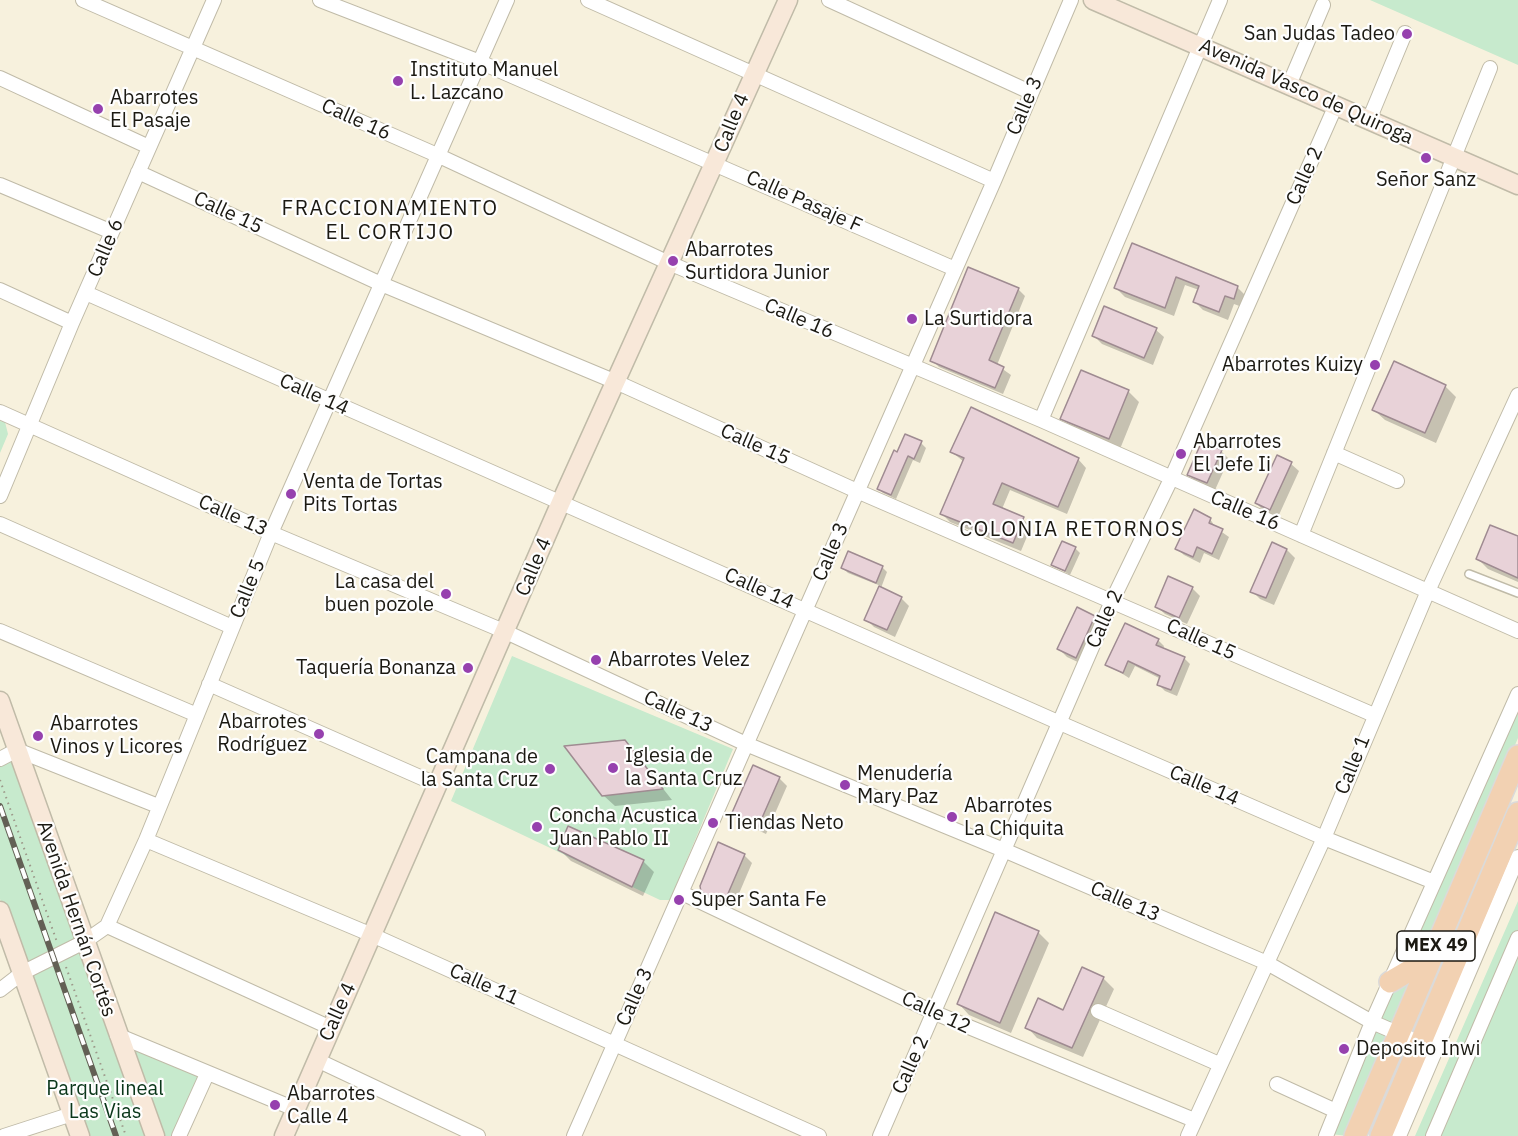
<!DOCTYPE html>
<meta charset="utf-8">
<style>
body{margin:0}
canvas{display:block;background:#f7f1dd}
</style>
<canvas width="1518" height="1136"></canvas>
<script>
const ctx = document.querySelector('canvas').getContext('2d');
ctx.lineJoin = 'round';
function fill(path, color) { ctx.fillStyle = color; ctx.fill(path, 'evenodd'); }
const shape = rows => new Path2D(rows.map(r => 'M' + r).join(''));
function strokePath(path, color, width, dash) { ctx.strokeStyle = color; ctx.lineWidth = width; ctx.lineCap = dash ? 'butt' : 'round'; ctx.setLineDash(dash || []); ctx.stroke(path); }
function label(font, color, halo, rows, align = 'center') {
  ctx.font = font + ' "IBM Plex Sans",sans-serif'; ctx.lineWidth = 4.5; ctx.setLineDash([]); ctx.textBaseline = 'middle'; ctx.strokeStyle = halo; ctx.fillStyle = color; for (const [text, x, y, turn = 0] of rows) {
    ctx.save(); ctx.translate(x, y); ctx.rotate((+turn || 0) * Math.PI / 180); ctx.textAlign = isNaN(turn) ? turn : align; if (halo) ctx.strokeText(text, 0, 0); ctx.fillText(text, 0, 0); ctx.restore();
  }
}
const green = shape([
 [1370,0,1518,0,1518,65],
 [0,421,5,422,8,434,0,453],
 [512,656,733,749,670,900,660,900,451,801],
 [1518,698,1518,738,1424,957,1400,970],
 [15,757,77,941,24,965,0,899,0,763],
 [1518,901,1518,1136,1415,1136],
 [79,950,150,1136,86,1136,27,973],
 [1418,971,1393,1026,1378,1020,1393,986],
 [1376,1028,1389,1035,1348,1136,1330,1134],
 [126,1044,202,1077,173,1136,160,1136]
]);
const shadow = shape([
 [1133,245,1238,288,1247,297,1242,307,1234,304,1228,320,1203,310,1194,301,1199,290,1185,285,1174,316,1125,297,1116,288],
 [1018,289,1025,296,997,365,1011,375,1003,394,939,367,932,360],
 [1156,330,1164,337,1153,365,1102,344,1094,336],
 [1445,386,1456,397,1436,443,1385,420,1374,410],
 [1128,391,1139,402,1120,449,1073,429,1062,418],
 [921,443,926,448,920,463,913,460,896,499,883,493,878,488,898,454],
 [1221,451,1229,459,1215,490,1196,482,1188,474],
 [952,452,1078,459,1086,468,1067,514,1010,490,1002,509,1023,519,1031,527,1021,551,950,522,942,514,964,462],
 [1291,464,1299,471,1278,517,1264,511,1256,503],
 [1210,519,1216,528,1229,537,1219,560,1204,553,1200,563,1184,555,1177,549],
 [1518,538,1518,582,1488,569,1478,559],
 [1075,548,1080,553,1070,575,1053,565],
 [1287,550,1295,558,1274,605,1260,599,1252,591],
 [882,567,887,572,881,588,901,598,909,606,895,637,874,627,866,619,881,586,848,573,843,568],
 [1192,588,1200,596,1187,624,1165,614,1157,607],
 [1094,617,1102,625,1084,665,1067,657,1059,649],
 [1158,640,1164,646,1163,649,1184,658,1190,664,1177,696,1165,691,1158,684,1161,679,1135,666,1129,678,1107,664],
 [624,741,635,753,672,800,615,806,603,795],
 [779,778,787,786,766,834,741,822,733,815],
 [560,850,643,861,654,872,643,896,571,861],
 [744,855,752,863,732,910,711,900,703,891],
 [1038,932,1049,943,1011,1033,969,1015,959,1004],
 [1083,969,1103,978,1114,989,1083,1057,1037,1038,1027,1027,1064,1012]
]);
const building = shape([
 [1132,243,1238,286,1234,299,1225,296,1219,312,1193,302,1199,286,1176,277,1165,308,1114,288,1132,243],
 [968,267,1019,288,989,360,1004,367,995,388,930,361,968,267],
 [1104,306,1157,328,1144,358,1092,336,1104,306],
 [1394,361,1446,385,1425,433,1372,410,1394,361],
 [1081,370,1129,390,1109,439,1060,419,1081,370],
 [971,407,1079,458,1058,507,1002,483,993,504,1024,517,1013,543,940,514,964,458,950,452,971,407],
 [905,434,922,441,914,459,908,456,891,495,877,489,894,450,897,452,905,434],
 [1202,441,1222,450,1207,483,1187,475,1202,441],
 [1277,455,1292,462,1270,510,1255,503,1277,455],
 [1194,509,1211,518,1209,523,1223,529,1212,554,1197,547,1193,557,1175,549,1194,509],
 [1490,525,1518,536,1518,578,1476,559,1490,525],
 [1062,541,1076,547,1065,571,1051,565,1062,541],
 [1272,542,1287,549,1266,598,1250,592,1272,542],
 [848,551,883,566,876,583,841,568,848,551],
 [1168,576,1193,587,1179,618,1155,607,1168,576],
 [879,586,902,597,887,630,864,620,879,586],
 [1077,607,1095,616,1076,658,1057,649,1077,607],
 [1125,623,1159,639,1156,645,1185,657,1171,690,1157,685,1160,676,1128,661,1123,673,1105,665,1125,623],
 [625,740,663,789,602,796,564,746,625,740],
 [753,765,780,777,758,827,731,815,753,765],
 [568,826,644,860,632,887,558,850,568,826],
 [718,842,745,854,724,903,701,892,700,886,718,842],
 [995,912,1039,931,1000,1023,957,1004,995,912],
 [1082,967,1104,977,1072,1048,1025,1028,1038,998,1063,1010,1082,967]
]);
const path = shape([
 [0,780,57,942],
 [66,967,126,1136]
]);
const lane = shape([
 [1469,574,1518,593]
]);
const street = shape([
 [83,0,437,155,669,263,1041,420,1518,631],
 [320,0,480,62,955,269],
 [588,0,994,181],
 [829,0,1030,92],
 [0,78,149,147],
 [1289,85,1323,5],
 [1369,120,1405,33],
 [138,172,379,283,616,382,857,491,1374,715],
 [0,185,112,232],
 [0,290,72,323],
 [86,293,1060,723,1324,838,1434,882],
 [0,412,271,533,506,632,746,744,1006,851,1267,963,1372,1022,1420,1043],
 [1041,420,1220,0],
 [1334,453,1397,481],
 [0,496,72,323,214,0],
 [0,524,232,627],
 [1301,535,1490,68],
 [0,631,197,715],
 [209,684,438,785],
 [0,759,17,750,158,806],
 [146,840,372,935,819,1136],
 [682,893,935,1013,1194,1120],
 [107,926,331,1028],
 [0,990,22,973,84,942,107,926,146,840,271,533,507,0],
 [1098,1011,1219,1064],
 [117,1035,295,1109],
 [317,1060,478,1136],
 [1277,1084,1336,1111],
 [4,1136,72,1114],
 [179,1136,207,1074],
 [574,1136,994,181,1071,0],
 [880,1136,1112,601,1171,479,1336,105],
 [1188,1136,1324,838,1428,591,1518,395],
 [1326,1136,1372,1022,1518,694],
 [1399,1136,1518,857],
 [1433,1136,1518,938]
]);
const secondary = shape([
 [1093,0,1518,185],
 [0,701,155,1136],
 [0,911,80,1136],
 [284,1136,561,502,788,0]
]);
const primary = shape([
 [1390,982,1431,958],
 [1355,1136,1518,756],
 [1381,1136,1518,813]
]);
const rail = shape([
 [0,806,116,1136]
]);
const markers = [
 [1407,34,6,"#9641ae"],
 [398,81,6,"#9641ae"],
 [98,109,6,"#9641ae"],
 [1426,158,6,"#9641ae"],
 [673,261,6,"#9641ae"],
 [912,319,6,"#9641ae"],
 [1375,365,6,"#9641ae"],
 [1181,454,6,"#9641ae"],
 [291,494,6,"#9641ae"],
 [446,594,6,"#9641ae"],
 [596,660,6,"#9641ae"],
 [468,668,6,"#9641ae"],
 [319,734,6,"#9641ae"],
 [38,736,6,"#9641ae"],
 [613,768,6,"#9641ae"],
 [550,769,6,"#9641ae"],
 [845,785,6,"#9641ae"],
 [952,817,6,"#9641ae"],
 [713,823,6,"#9641ae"],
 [537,827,6,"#9641ae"],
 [679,900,6,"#9641ae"],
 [1344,1049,6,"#9641ae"],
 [275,1105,6,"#9641ae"]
];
const shields = [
 [1436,946,78]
];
const shieldNames = [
 ["MEX 49",1436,946]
];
const poiNames = [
 ["San Judas Tadeo",1395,34,"right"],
 ["Instituto Manuel",410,70],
 ["L. Lazcano",410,93],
 ["Abarrotes",110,98],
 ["El Pasaje",110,121],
 ["Señor Sanz",1426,180,"center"],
 ["Abarrotes",685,250],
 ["Surtidora Junior",685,273],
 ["La Surtidora",924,319],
 ["Abarrotes Kuizy",1363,365,"right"],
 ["Abarrotes",1193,442],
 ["El Jefe Ii",1193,465],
 ["Venta de Tortas",303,482],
 ["Pits Tortas",303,505],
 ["La casa del",434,582,"right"],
 ["buen pozole",434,605,"right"],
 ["Abarrotes Velez",608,660],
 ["Taquería Bonanza",456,668,"right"],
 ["Abarrotes",307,722,"right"],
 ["Rodríguez",307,745,"right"],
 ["Abarrotes",50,724],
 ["Vinos y Licores",50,747],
 ["Iglesia de",625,756],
 ["la Santa Cruz",625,779],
 ["Campana de",538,757,"right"],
 ["la Santa Cruz",538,780,"right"],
 ["Menudería",857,774],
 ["Mary Paz",857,797],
 ["Abarrotes",964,806],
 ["La Chiquita",964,829],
 ["Concha Acustica",549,816],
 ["Juan Pablo II",549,839],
 ["Tiendas Neto",725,823],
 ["Super Santa Fe",691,900],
 ["Deposito Inwi",1356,1049],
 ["Abarrotes",287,1094],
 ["Calle 4",287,1117]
];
const streetNames = [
 ["Avenida Vasco de Quiroga",1306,92,24],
 ["Calle 3",1025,106,-67],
 ["Calle 16",356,120,24],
 ["Calle 4",732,123,-68],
 ["Calle 2",1305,176,-66],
 ["Calle Pasaje F",804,202,24],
 ["Calle 15",228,213,25],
 ["Calle 6",106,248,-67],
 ["Calle 16",799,319,23],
 ["Calle 14",314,395,24],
 ["Calle 15",755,445,24],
 ["Calle 16",1245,511,23],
 ["Calle 13",233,516,24],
 ["Calle 3",831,552,-67],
 ["Calle 4",534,567,-67],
 ["Calle 5",248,589,-68],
 ["Calle 14",759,589,24],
 ["Calle 2",1105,619,-66],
 ["Calle 15",1201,640,24],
 ["Calle 13",678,712,25],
 ["Calle 1",1353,765,-68],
 ["Calle 14",1204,786,23],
 ["Calle 13",1125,902,23],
 ["Avenida Hernán Cortés",76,919,71],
 ["Calle 11",484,985,24],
 ["Calle 3",635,997,-66],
 ["Calle 4",338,1012,-66],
 ["Calle 12",936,1013,25],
 ["Calle 2",911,1065,-66]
];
const parkNames = [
 ["Parque lineal",105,1089],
 ["Las Vias",105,1112]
];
const neighbourhoodNames = [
 ["FRACCIONAMIENTO",390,209],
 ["EL CORTIJO",390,233],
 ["COLONIA RETORNOS",1072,530]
];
fill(green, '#c7eacd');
fill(shadow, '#0003');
fill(building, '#e8d2d8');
strokePath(building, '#9f8b91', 1.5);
strokePath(lane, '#c0bba8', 10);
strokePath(street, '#c0bba8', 16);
strokePath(secondary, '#c0bba8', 21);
strokePath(primary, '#dbdad9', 24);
strokePath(path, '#9d998a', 2, [1.5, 4.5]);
strokePath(lane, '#fff', 7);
strokePath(street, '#fff', 14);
strokePath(secondary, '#f8e8d9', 18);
strokePath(primary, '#f2d1b2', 21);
strokePath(rail, '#636055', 6);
strokePath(rail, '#fefefe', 4, [11]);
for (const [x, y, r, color] of markers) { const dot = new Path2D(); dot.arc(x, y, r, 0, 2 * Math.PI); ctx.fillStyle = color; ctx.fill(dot); strokePath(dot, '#fefefe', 2); }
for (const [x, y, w] of shields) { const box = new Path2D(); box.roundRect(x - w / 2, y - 15, w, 30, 4.5); ctx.fillStyle = '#fefefe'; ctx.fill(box); strokePath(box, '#1b1912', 1.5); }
label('bold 18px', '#1b1912', null, shieldNames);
label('20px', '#1b1912', '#fefefe', poiNames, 'left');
label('20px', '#1b1912', '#fefefe', streetNames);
label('20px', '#0a3619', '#fefefe', parkNames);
ctx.letterSpacing = '1.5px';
label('21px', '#1b1912', '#fefefe', neighbourhoodNames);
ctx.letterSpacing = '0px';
</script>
